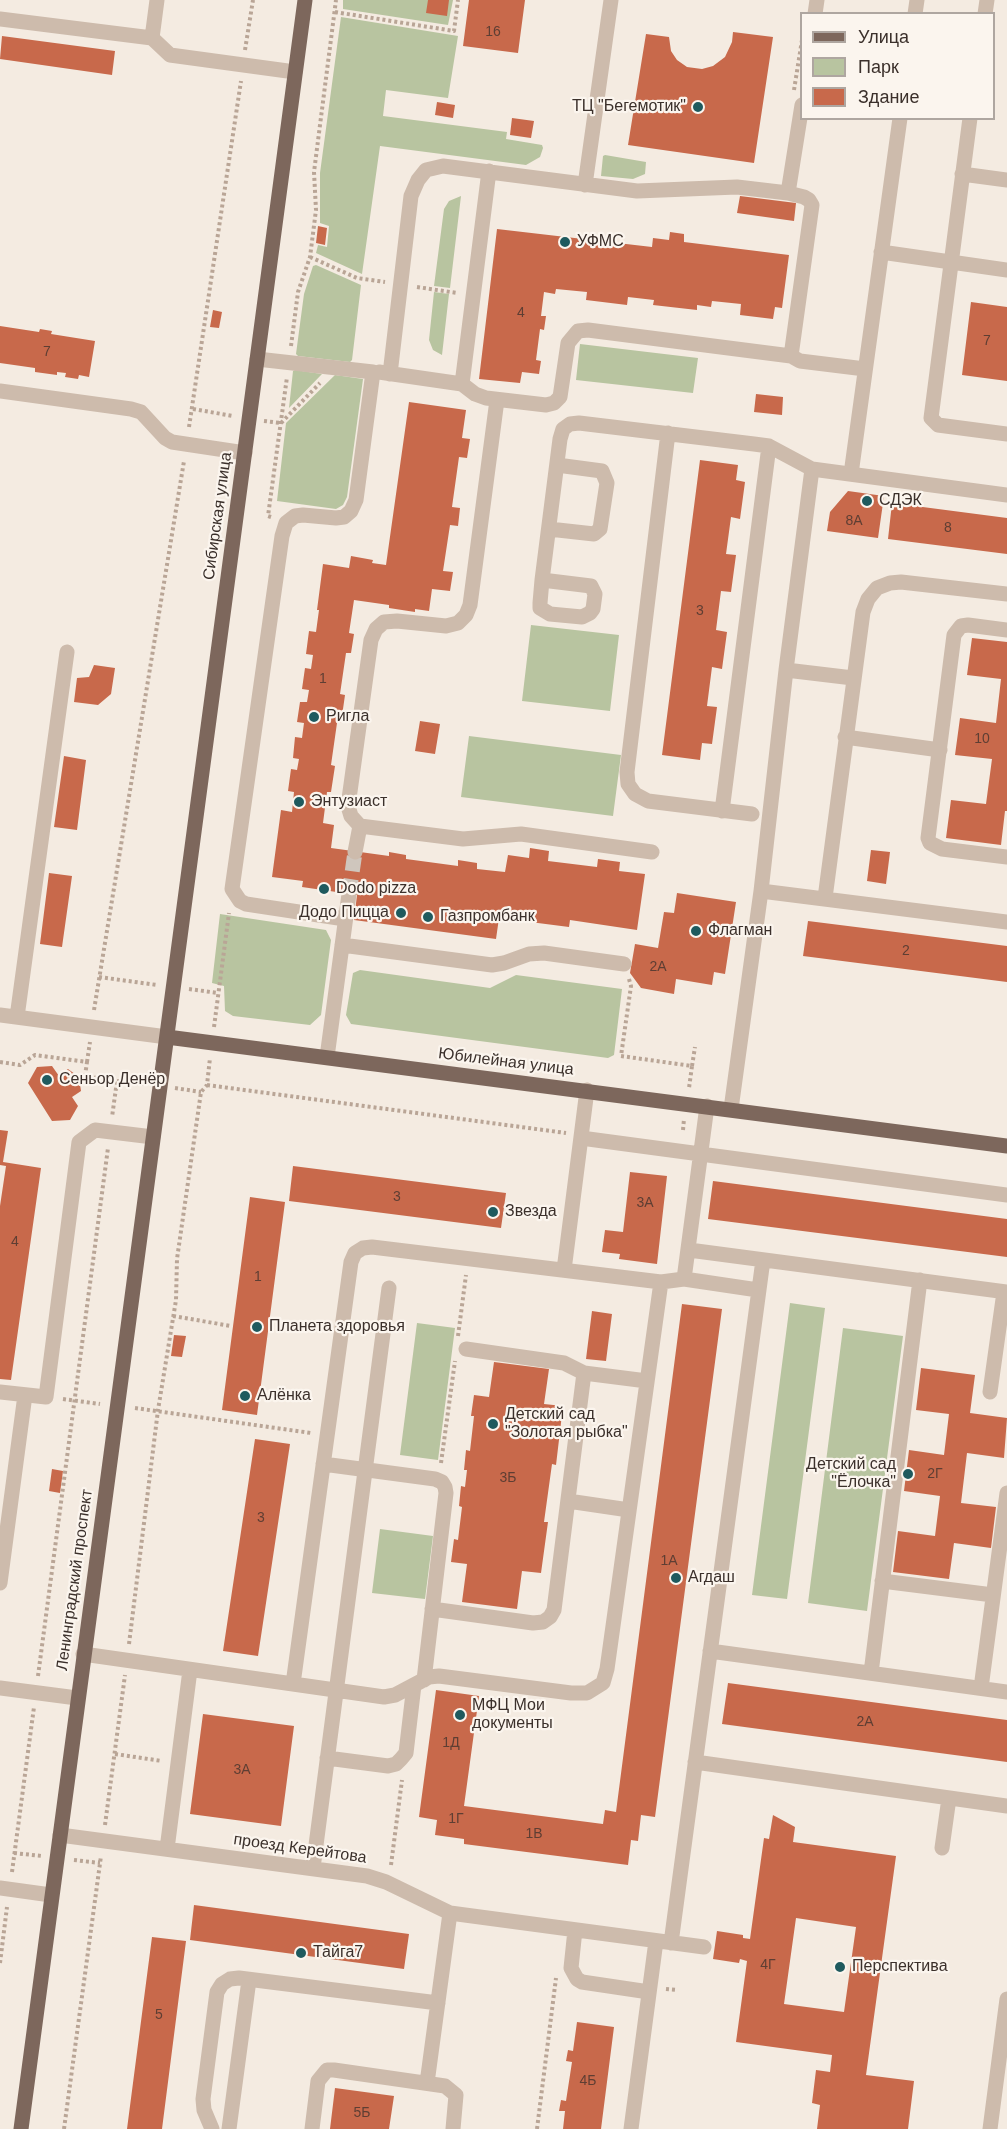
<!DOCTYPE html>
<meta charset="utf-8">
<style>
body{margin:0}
#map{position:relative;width:1007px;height:2129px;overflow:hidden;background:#f4ebe1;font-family:Arial,sans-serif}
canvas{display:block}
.legend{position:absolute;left:800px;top:12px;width:195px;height:108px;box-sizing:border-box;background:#fbf5ee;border:2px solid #aea6a0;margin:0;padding:8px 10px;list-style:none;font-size:18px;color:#3b302b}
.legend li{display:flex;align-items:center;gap:12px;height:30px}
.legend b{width:30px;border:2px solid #aea6a0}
</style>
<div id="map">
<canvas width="1007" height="2129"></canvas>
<ul class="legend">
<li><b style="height:8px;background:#7d675c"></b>Улица</li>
<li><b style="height:16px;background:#b8c4a0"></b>Парк</li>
<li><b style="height:16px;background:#c8694b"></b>Здание</li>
</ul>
</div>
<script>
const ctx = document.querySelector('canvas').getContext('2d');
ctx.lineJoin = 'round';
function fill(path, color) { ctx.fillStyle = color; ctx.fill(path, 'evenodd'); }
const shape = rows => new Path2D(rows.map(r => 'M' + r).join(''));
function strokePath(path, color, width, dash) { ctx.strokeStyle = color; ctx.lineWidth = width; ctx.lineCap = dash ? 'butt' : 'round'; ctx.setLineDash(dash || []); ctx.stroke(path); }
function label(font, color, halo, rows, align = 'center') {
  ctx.font = font + ' Arial,sans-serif'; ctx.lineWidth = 4.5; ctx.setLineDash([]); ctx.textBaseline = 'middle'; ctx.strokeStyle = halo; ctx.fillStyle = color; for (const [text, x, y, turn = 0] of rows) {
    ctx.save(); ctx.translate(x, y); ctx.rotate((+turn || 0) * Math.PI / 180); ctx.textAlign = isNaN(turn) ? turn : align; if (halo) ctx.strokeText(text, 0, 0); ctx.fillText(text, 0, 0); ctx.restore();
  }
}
const green = shape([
 [343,0,453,0,448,25,343,9],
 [341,17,458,36,448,98,386,90,383,116,507,132,506,139,542,145,543,148,540,157,526,165,380,146,362,274,316,253,318,245,327,247,329,226,320,223,320,173],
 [605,155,646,162,645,174,633,179,601,176,603,156],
 [461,196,450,288,434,286,444,209,449,201],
 [316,265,361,285,352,360,350,362,298,356,296,354,304,294,313,266],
 [434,292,449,294,442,355,433,350,429,340],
 [580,344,698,358,693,393,576,380],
 [295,370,322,374,289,408,293,371],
 [335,375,363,379,347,497,343,505,336,509,277,501,286,423],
 [531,625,619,635,610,711,522,701],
 [469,736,621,755,613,816,461,797],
 [220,914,326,930,331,940,321,1015,310,1025,233,1016,225,1011,224,986,212,983],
 [360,970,490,988,516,975,622,989,614,1055,608,1058,351,1024,346,1015,353,973],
 [790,1303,825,1308,787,1599,752,1595],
 [417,1323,455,1328,438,1460,400,1455],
 [843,1328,903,1336,867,1611,808,1603],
 [380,1529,433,1536,425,1599,372,1593]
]);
const building = shape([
 [428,0,449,0,447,16,426,13],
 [469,0,525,0,518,53,463,46],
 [733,32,773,37,754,163,628,145,646,34,669,37,671,51,677,60,687,67,702,69,713,66,725,57,732,42],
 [2,36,115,51,112,75,0,59],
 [437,102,455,105,453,118,435,115],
 [512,118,534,121,531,138,510,135],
 [740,196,796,203,794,221,737,213],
 [318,226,327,228,325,245,316,243],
 [497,229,652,247,653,238,669,240,670,232,684,234,684,242,789,255,782,308,775,307,773,319,740,315,741,304,712,301,711,307,697,305,697,310,653,305,654,300,628,297,627,305,586,300,587,292,556,289,555,294,544,292,541,316,546,316,544,330,540,329,536,360,541,361,539,374,522,372,520,383,479,379],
 [971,302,1007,307,1007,381,962,375],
 [213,310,222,312,219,328,210,327],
 [0,326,39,332,40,329,52,331,51,334,95,341,89,377,79,375,78,379,65,377,66,373,57,372,57,375,35,372,35,368,0,363],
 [756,394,783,397,782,415,754,412],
 [409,402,466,410,462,438,470,439,467,458,459,457,452,507,460,508,458,526,450,525,443,571,453,572,450,591,432,589,429,611,415,609,415,612,389,608,389,605,354,600,349,633,354,634,351,653,346,653,340,694,345,695,341,723,337,723,331,765,335,766,331,792,327,792,323,823,334,825,331,848,389,856,389,852,406,855,406,859,458,866,458,860,477,863,477,869,505,872,508,855,529,858,530,848,549,851,548,861,597,867,598,859,620,862,619,871,645,874,637,930,570,920,569,927,499,918,496,939,354,920,357,895,302,887,303,881,272,877,281,810,292,812,294,792,288,791,291,769,297,770,299,759,293,758,295,737,302,738,304,723,297,722,300,702,307,702,309,690,302,689,305,668,311,669,313,655,306,654,309,631,316,632,319,610,317,610,323,564,349,568,351,556,373,560,372,563,386,565],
 [700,460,738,465,736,480,745,482,740,519,731,517,726,554,736,555,731,592,721,591,716,630,727,632,722,669,712,667,707,706,717,707,712,744,702,743,700,760,662,755],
 [848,491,884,496,878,538,827,531,830,512],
 [892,503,1007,518,1007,554,888,539],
 [972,638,1007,642,1007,811,1005,811,1001,845,946,838,951,800,986,804,992,759,955,755,960,718,996,723,1001,679,967,675],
 [94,665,115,668,111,694,98,705,74,702,77,678,89,677],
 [420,721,440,724,435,754,415,751],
 [64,756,86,760,77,830,54,827],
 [871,850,890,852,886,884,867,881],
 [49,873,72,876,62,947,40,944],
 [677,893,736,902,725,974,714,972,712,985,676,979,674,994,641,988,630,973,635,944,658,948,664,912,674,913],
 [808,921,1007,946,1007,982,803,956],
 [52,1066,59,1076,68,1069,79,1077,81,1091,72,1097,78,1106,70,1120,52,1121,28,1083,37,1067],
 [0,1130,8,1131,3,1162,41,1168,11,1380,0,1379,0,1206,6,1166,0,1165],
 [293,1166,506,1193,501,1228,289,1201],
 [630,1172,667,1176,657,1264,619,1259,620,1254,602,1252,605,1230,623,1232],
 [713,1181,1007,1219,1007,1257,708,1219],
 [250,1197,285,1202,257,1415,222,1410],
 [682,1304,722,1309,655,1817,641,1815,638,1841,631,1840,628,1865,464,1844,464,1839,435,1835,437,1820,419,1817,436,1690,479,1696,464,1806,603,1824,605,1810,616,1812],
 [592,1311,612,1314,606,1361,586,1359],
 [174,1335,186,1336,182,1357,171,1356],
 [494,1362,549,1369,544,1404,563,1406,556,1465,552,1464,544,1522,548,1522,541,1573,522,1571,517,1609,462,1602,467,1564,451,1562,454,1539,458,1540,462,1507,459,1506,461,1486,465,1487,467,1470,464,1470,466,1450,470,1451,474,1416,471,1416,474,1395,489,1397],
 [921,1368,975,1375,970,1413,1007,1418,1004,1458,967,1453,961,1503,996,1507,991,1548,954,1543,949,1579,893,1572,898,1531,935,1536,940,1496,904,1491,909,1450,944,1455,949,1414,916,1410],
 [255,1439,290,1444,258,1656,223,1651],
 [52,1469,63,1471,60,1493,49,1491],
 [728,1683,1007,1720,1007,1762,722,1724],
 [203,1714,294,1726,281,1826,190,1814],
 [773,1815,795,1827,793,1842,896,1856,866,2075,914,2081,908,2129,817,2129,820,2105,812,2103,816,2070,830,2072,832,2055,736,2042,747,1961,740,1959,739,1963,713,1959,717,1931,743,1935,743,1938,750,1939,764,1838,769,1839],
 [796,1918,856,1927,844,2012,784,2004],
 [194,1905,409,1934,404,1969,190,1940],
 [152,1937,186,1941,162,2129,127,2129],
 [577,2022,614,2027,601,2129,563,2129,565,2111,559,2111,561,2100,566,2101,572,2062,566,2061,568,2050,573,2051],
 [335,2088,394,2096,389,2129,330,2129]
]);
const minorTunnel = shape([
 [349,894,355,852]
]);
const path = shape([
 [335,12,454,31,458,0],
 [245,50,253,0],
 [794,90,802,40],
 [310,257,357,278,385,282],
 [417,287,457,293],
 [291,346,298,292,310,257,316,210,314,172,336,0],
 [193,409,233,416],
 [264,421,281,423],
 [281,423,320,383],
 [189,427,241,81],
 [271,517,268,516,287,377],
 [99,977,157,985],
 [629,979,631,986,621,1056,692,1066,689,1088],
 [189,989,218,993],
 [94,1010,184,461],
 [214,1027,229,913],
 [0,1062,20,1065,35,1055,87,1062,85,1076,117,1081,112,1117],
 [87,1062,90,1042],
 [692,1066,695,1047],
 [117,1081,144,1084],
 [207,1085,566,1133],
 [175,1088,201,1092],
 [683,1130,684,1119],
 [173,1316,231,1326],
 [458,1336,466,1275],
 [63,1399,100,1404],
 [135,1408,311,1433],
 [441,1463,455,1361],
 [129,1644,158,1410,176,1300,177,1259,201,1092,207,1085,210,1058],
 [38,1676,108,1148],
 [115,1754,162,1761],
 [105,1825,125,1675],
 [14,1853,42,1856],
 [74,1860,100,1863],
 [391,1865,402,1780],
 [12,1872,34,1707],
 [0,1963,7,1907],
 [666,1989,677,1990],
 [64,2129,101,1856],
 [537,2129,556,1978]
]);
const minor = shape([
 [157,0,152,38,170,55,295,72],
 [815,14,817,0],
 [915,14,917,0],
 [985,14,987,0],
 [0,19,152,38],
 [970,118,931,418,938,425,1007,434],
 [962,174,1007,180],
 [585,185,611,0],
 [881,252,1007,270],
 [791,356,800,361,865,369],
 [257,359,373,372,356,500,351,511,344,517,336,518,303,515,295,516,286,523,282,536,232,889,240,901,246,904,345,919],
 [379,372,462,384,475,394,486,398,546,405,554,403,560,397,568,343,578,331,588,330,791,356,812,205,809,200,804,197,788,193],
 [390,374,411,196,418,180,426,170,443,166,637,191,737,187,788,193,802,105],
 [462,384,489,171],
 [0,391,131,409,141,412,165,438,172,442,245,453],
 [497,400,470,605,466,615,458,623,446,626,397,621,384,622,376,629,371,640,348,806,351,816,360,826,463,839,521,834,652,852],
 [668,433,627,772,628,784,635,794,648,801,752,814],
 [851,474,900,118],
 [549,529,594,534,600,529,607,483,602,471,557,465],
 [542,580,591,586,595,594,593,609,590,613,582,617,550,614,540,608,540,603,542,580,560,439,563,429,570,424,579,423,754,444,769,446,812,469],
 [1007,630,968,625,961,626,954,635,928,838,930,843,942,849,1007,857],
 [853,678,786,670,812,469,1007,495],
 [845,737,940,750],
 [722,811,769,446],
 [355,852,360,826],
 [761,891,786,670],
 [825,898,863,612,868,599,877,588,890,583,901,582,1007,594],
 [342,945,492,965,504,963,529,954,544,953,624,964],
 [0,1015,167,1037],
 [17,1017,67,652],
 [327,1057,349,894],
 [731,1109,761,891,1007,922],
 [581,1138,1007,1195],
 [689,1250,1007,1292],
 [564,1270,587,1090],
 [684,1279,758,1290],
 [466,1349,564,1363,584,1373,647,1381],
 [0,1392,46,1397,79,1142,95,1130,153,1137],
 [990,1392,1004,1292],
 [323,1464,435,1479,442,1482,445,1487,446,1493,424,1680],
 [568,1501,629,1510],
 [882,1581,993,1595],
 [0,1583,25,1395],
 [432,1609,533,1623,543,1622,550,1617,554,1610,584,1373],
 [710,1651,1007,1692],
 [83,1654,384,1697,395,1695,429,1677,439,1676,571,1693,587,1693,603,1683,607,1669,661,1282,684,1279,707,1106],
 [871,1673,920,1280],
 [293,1684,351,1262,355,1253,363,1248,372,1247,661,1282],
 [0,1688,77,1698],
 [981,1688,1007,1493],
 [327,1758,388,1766,396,1764,401,1759,406,1753,414,1685],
 [695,1762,1007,1806],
 [60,1835,367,1876,386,1882,450,1913,704,1947],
 [942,1848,949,1798],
 [167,1849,190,1670],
 [313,1868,389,1288],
 [0,1888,51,1895],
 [575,1930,571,1968,577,1979,582,1982,649,1992],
 [671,1943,763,1260],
 [427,2083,450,1913],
 [212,2129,204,2110,203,2099,217,1992,222,1984,230,1979,239,1978,438,2003],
 [229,2129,249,1980],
 [312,2129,318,2081,327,2070,334,2070,445,2086,456,2095,453,2129],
 [631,2129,656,1941],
 [990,2129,1007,1999]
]);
const major = shape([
 [167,1037,1007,1146],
 [21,2129,305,0]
]);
const markers = [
 [698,107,6,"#1f5a5e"],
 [565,242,6,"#1f5a5e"],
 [867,501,6,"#1f5a5e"],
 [314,717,6,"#1f5a5e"],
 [299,802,6,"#1f5a5e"],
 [324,889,6,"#1f5a5e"],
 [401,913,6,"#1f5a5e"],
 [428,917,6,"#1f5a5e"],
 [696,931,6,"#1f5a5e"],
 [47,1080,6,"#1f5a5e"],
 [493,1212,6,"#1f5a5e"],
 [257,1327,6,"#1f5a5e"],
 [245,1396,6,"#1f5a5e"],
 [493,1424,6,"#1f5a5e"],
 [908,1474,6,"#1f5a5e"],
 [676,1578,6,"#1f5a5e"],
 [460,1715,6,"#1f5a5e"],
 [301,1953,6,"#1f5a5e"],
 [840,1967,6,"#1f5a5e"]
];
const numberNames = [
 ["16",493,32],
 ["4",521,313],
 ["7",987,341],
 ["7",47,352],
 ["8А",854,521],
 ["8",948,528],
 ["3",700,611],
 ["1",323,679],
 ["10",982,739],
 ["2",906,951],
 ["2А",658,967],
 ["3",397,1197],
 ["3А",645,1203],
 ["4",15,1242],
 ["1",258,1277],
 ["2Г",935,1474],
 ["3Б",508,1478],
 ["3",261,1518],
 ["1А",669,1561],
 ["2А",865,1722],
 ["1Д",451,1743],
 ["3А",242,1770],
 ["1Г",456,1819],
 ["1В",534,1834],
 ["4Г",768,1965],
 ["5",159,2015],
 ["4Б",588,2081],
 ["5Б",362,2113]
];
const poiNames = [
 ["ТЦ \"Бегемотик\"",686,107,"right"],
 ["УФМС",577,242],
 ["СДЭК",879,501],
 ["Ригла",326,717],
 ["Энтузиаст",311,802],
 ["Dodo pizza",336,889],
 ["Додо Пицца",389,913,"right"],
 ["Газпромбанк",440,917],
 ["Флагман",708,931],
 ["Сеньор Денёр",59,1080],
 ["Звезда",505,1212],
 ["Планета здоровья",269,1327],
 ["Алёнка",257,1396],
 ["Детский сад",505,1415],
 ["\"Золотая рыбка\"",505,1433],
 ["Детский сад",896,1465,"right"],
 ["\"Ёлочка\"",896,1483,"right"],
 ["Агдаш",688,1578],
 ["МФЦ Мои",472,1706],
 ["документы",472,1724],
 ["Тайга7",313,1953],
 ["Перспектива",852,1967]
];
const streetNames = [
 ["Сибирская улица",218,516,-82],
 ["Юбилейная улица",506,1062,7],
 ["Ленинградский проспект",75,1580,-82],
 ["проезд Керейтова",300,1849,8]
];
fill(green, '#b8c4a0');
fill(building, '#c8694b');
strokePath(minorTunnel, '#cfc6bd', 15, [15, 8]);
strokePath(path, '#b9a596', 4, [3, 3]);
strokePath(minor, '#cdbbac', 15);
strokePath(major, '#7d675c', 15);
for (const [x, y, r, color] of markers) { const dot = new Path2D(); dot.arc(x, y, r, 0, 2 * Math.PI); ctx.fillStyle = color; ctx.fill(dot); strokePath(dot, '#fbf5ee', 2); }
label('14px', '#5e3e33', null, numberNames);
label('16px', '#3b302b', '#fbf5ee', poiNames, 'left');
label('16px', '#3b302b', '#fbf5ee', streetNames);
</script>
